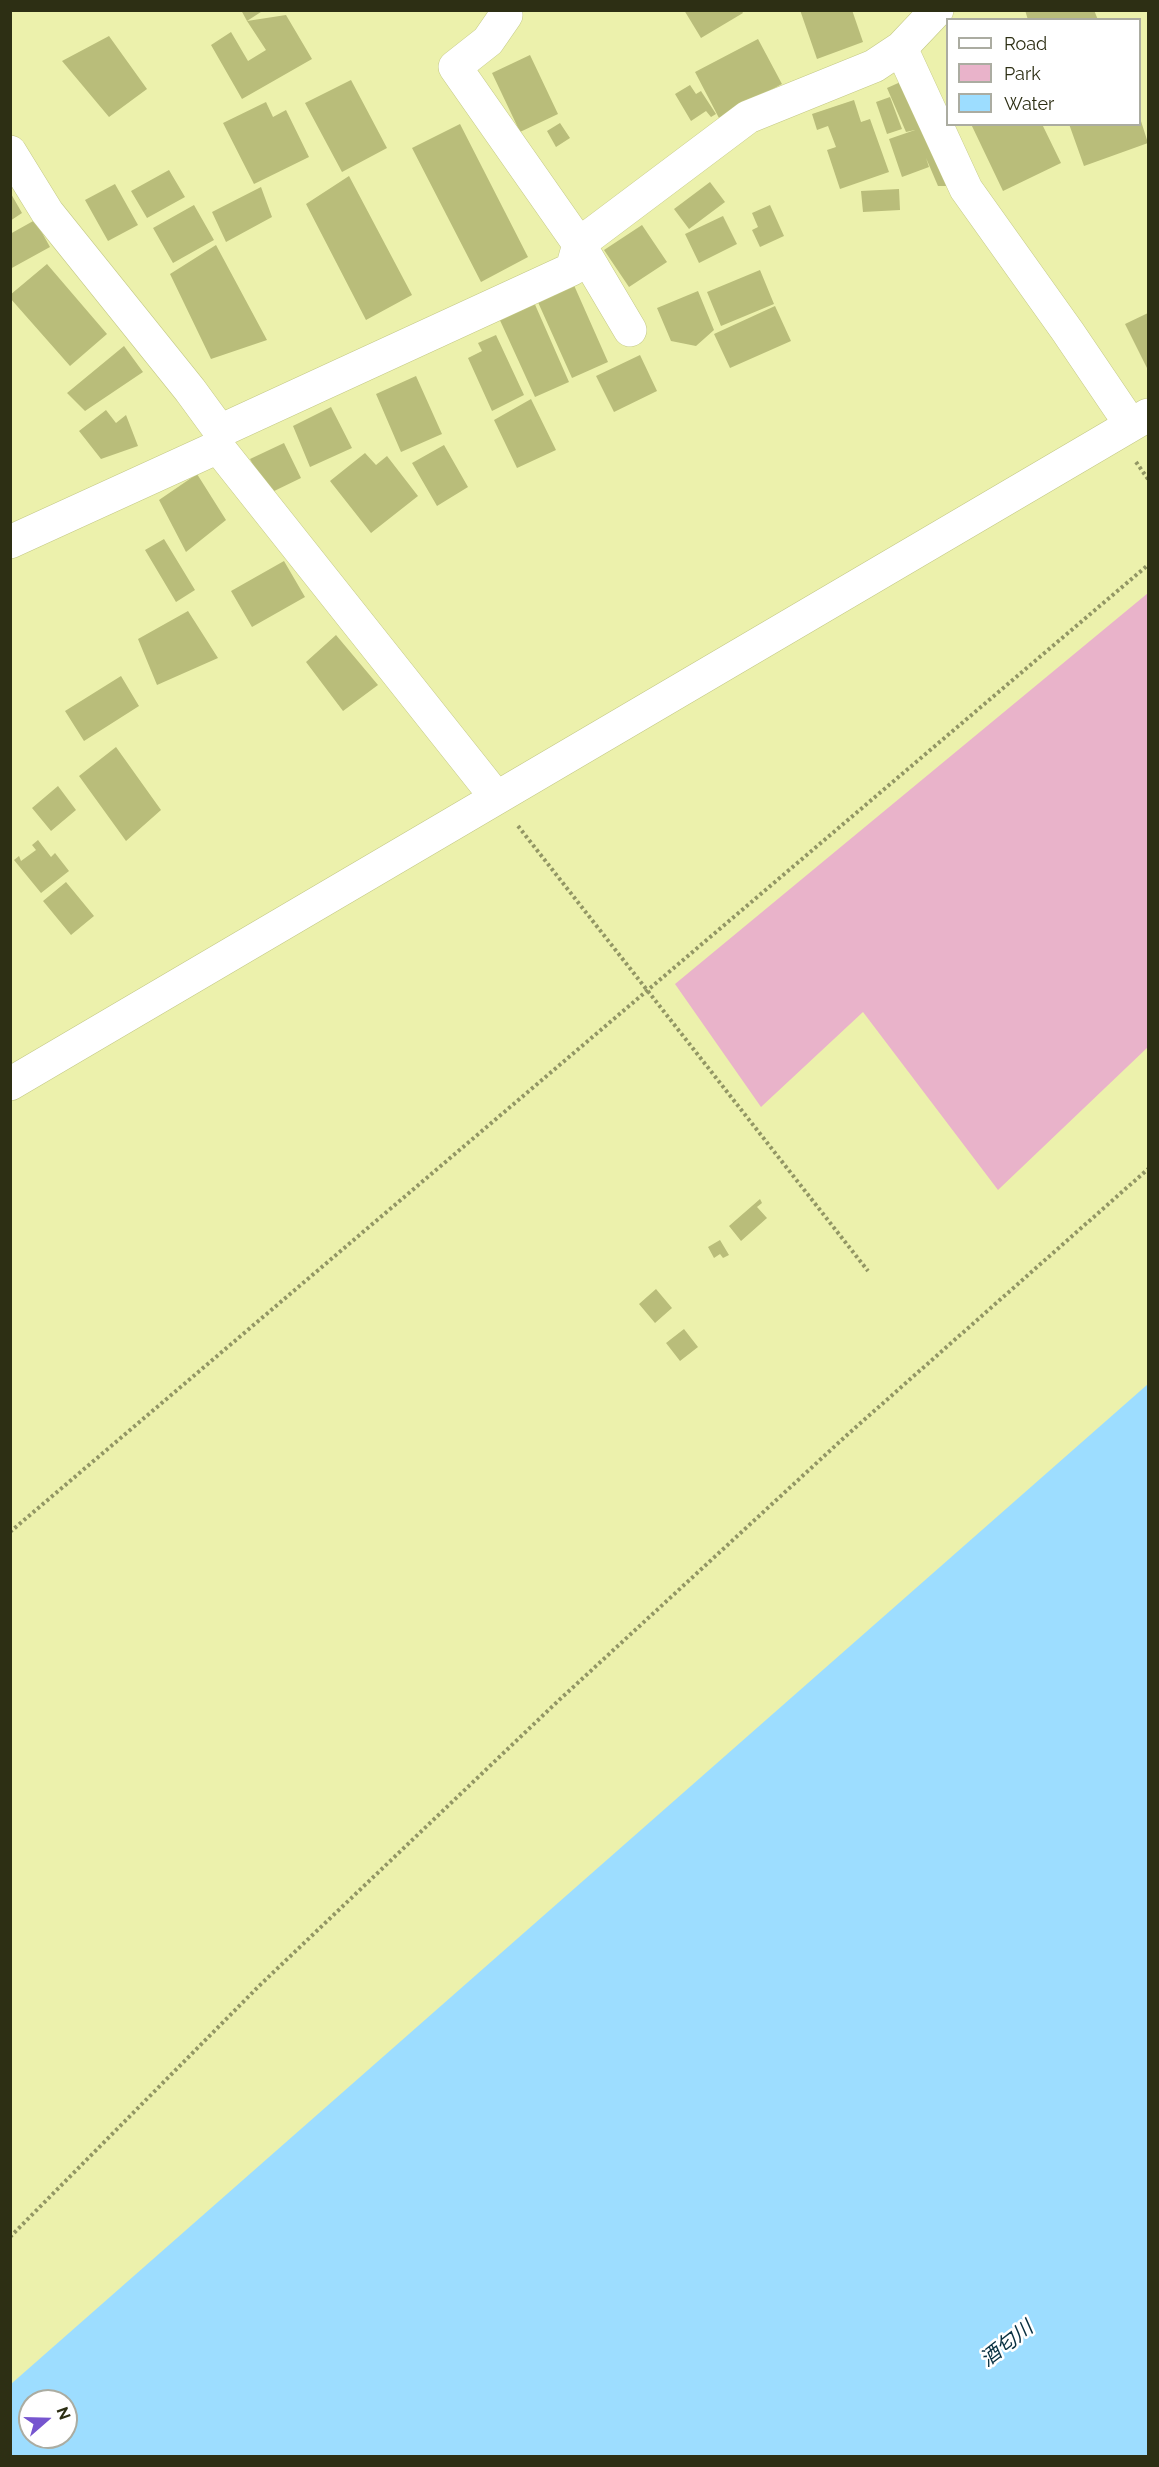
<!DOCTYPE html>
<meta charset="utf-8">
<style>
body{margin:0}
#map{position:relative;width:1159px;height:2467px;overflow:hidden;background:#ecf1ac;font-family:Raleway,sans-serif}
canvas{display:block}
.frame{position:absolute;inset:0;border:12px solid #2d2f14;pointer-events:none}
.legend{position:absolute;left:946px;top:18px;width:195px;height:108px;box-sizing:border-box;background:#fff;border:2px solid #abaca1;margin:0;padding:8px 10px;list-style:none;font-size:18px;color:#2d2f14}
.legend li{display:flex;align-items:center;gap:12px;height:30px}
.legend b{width:30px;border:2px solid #abaca1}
.north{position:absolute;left:18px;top:2389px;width:60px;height:60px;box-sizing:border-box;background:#fff;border:2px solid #abaca1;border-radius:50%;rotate:70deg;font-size:16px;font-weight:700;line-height:24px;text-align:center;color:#2d2f14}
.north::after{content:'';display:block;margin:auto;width:21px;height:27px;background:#7655cf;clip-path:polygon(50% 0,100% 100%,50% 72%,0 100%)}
</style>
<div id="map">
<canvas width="1159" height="2467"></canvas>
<div class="frame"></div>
<ul class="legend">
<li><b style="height:8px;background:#fff"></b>Road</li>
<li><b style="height:16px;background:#e9b3ca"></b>Park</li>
<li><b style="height:16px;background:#9dddff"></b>Water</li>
</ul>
<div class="north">N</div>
</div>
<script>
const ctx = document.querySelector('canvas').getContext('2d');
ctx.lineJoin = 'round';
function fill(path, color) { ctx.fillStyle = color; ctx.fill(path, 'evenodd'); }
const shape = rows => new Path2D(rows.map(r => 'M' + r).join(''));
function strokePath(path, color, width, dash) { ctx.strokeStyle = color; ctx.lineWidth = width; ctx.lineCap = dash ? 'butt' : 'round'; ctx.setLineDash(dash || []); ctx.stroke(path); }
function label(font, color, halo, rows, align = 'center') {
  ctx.font = font + ' Raleway,"Noto Sans JP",sans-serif'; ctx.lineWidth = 5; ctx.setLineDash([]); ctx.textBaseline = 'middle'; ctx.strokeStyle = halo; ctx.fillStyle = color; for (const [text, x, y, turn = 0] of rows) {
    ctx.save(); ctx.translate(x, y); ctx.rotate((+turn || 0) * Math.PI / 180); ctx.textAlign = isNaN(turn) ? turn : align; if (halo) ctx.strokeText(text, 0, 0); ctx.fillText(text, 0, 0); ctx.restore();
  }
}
const green = shape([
 [1148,593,1148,1047,998,1190,863,1012,761,1107,675,984]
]);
const water = shape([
 [1148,1384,1148,2456,11,2456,11,2384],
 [30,2401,66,2401,66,2437,30,2437]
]);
const building = shape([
 [241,10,264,10,247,21],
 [684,10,741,10,743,13,701,38],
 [800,10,852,10,863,42,817,59],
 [1025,10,1094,10,1098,20,1028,20],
 [286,15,312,59,242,99,211,45,231,32,248,61,266,50,247,21],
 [109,36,147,89,109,117,62,61],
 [758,39,782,84,719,118,695,72],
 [530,55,558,114,520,132,492,73],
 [351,80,387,148,342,172,305,103],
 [905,80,950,186,938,186,926,158,929,167,902,177,889,139,915,130,906,132,887,88],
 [690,85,696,94,701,91,716,114,711,117,706,111,691,121,675,94],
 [890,97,902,129,887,134,876,102],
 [854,100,861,122,870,119,889,172,840,189,827,150,836,147,828,126,817,130,812,114],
 [266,102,273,117,286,110,309,157,254,184,223,123],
 [1140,118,1148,143,1084,166,1069,124,1140,124],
 [560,123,570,138,556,147,547,131],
 [460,124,528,257,481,282,412,148],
 [971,124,1042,124,1061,163,1003,191],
 [169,170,185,197,147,218,131,191],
 [349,176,412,295,366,320,306,204],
 [710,182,725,202,689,229,674,209],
 [115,184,138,225,108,241,85,200],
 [261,187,272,217,226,242,212,212],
 [899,189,900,210,863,212,861,191],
 [10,192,22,213,10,221],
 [194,205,214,240,173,263,153,228],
 [770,205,784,236,760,247,752,230,758,227,752,213],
 [723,216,737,244,699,263,685,234],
 [35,220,50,247,10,269,10,234],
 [642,225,667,262,629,287,604,250],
 [216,245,267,340,211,359,170,274],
 [47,264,107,334,70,366,10,298,10,295],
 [760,270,774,304,721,326,707,292],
 [573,283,608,362,572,378,537,300],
 [698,291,714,330,696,346,671,341,657,308],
 [533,300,569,382,535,397,498,316],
 [775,306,791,341,730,368,714,334],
 [1148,313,1148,367,1147,368,1125,324],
 [496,335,524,395,492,411,468,358,482,351,478,343],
 [124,346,143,372,85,411,67,393],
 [640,355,657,391,614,412,596,376],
 [416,376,442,434,401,452,376,394],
 [531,399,556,450,517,468,494,420],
 [331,407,352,448,310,467,293,426],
 [106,410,116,423,126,415,138,446,101,459,79,431],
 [284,443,301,478,268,494,250,459],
 [444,445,468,487,437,506,412,463],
 [365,453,376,465,387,456,418,496,371,533,330,481],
 [197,474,226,520,186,552,159,500],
 [164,539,195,590,176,602,145,550],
 [284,561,305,597,252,627,231,591],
 [188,611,218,658,157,685,138,639],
 [336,635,378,685,343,711,306,662],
 [121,676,139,706,84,741,65,711],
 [116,747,161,810,126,841,79,776],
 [58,786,76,810,51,831,32,808],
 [38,840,51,857,55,853,69,871,41,893,14,860,19,856,21,861,36,850,32,845],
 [66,882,94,916,71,935,43,901],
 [760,1199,762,1203,757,1207,767,1218,741,1241,729,1226],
 [720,1240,729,1255,723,1258,720,1254,714,1258,708,1247],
 [656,1289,672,1308,655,1323,639,1304],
 [684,1329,698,1347,680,1361,666,1343]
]);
const path = shape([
 [1136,462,1148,479],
 [518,826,868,1271],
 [10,1532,1148,565],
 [10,2237,259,1986,557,1702,847,1435,1148,1169]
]);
const minor = shape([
 [504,10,506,15,488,41,455,67,579,244,630,330],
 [901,48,966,189,1068,332,1131,425],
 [10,152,47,212,190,390,220,431,218,447,496,797],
 [220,431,572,269,579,244,748,117,874,66,901,48,937,10],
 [10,542,218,447],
 [10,1084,1148,415]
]);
const waterNames = [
 ["酒匂川",1007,2344,-38]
];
fill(green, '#e9b3ca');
fill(water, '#9dddff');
fill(building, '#b9bd7a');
strokePath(minor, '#c3c885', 34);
strokePath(path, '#929664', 4, [3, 3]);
strokePath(minor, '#fff', 33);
label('italic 20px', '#072f40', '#fff', waterNames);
</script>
